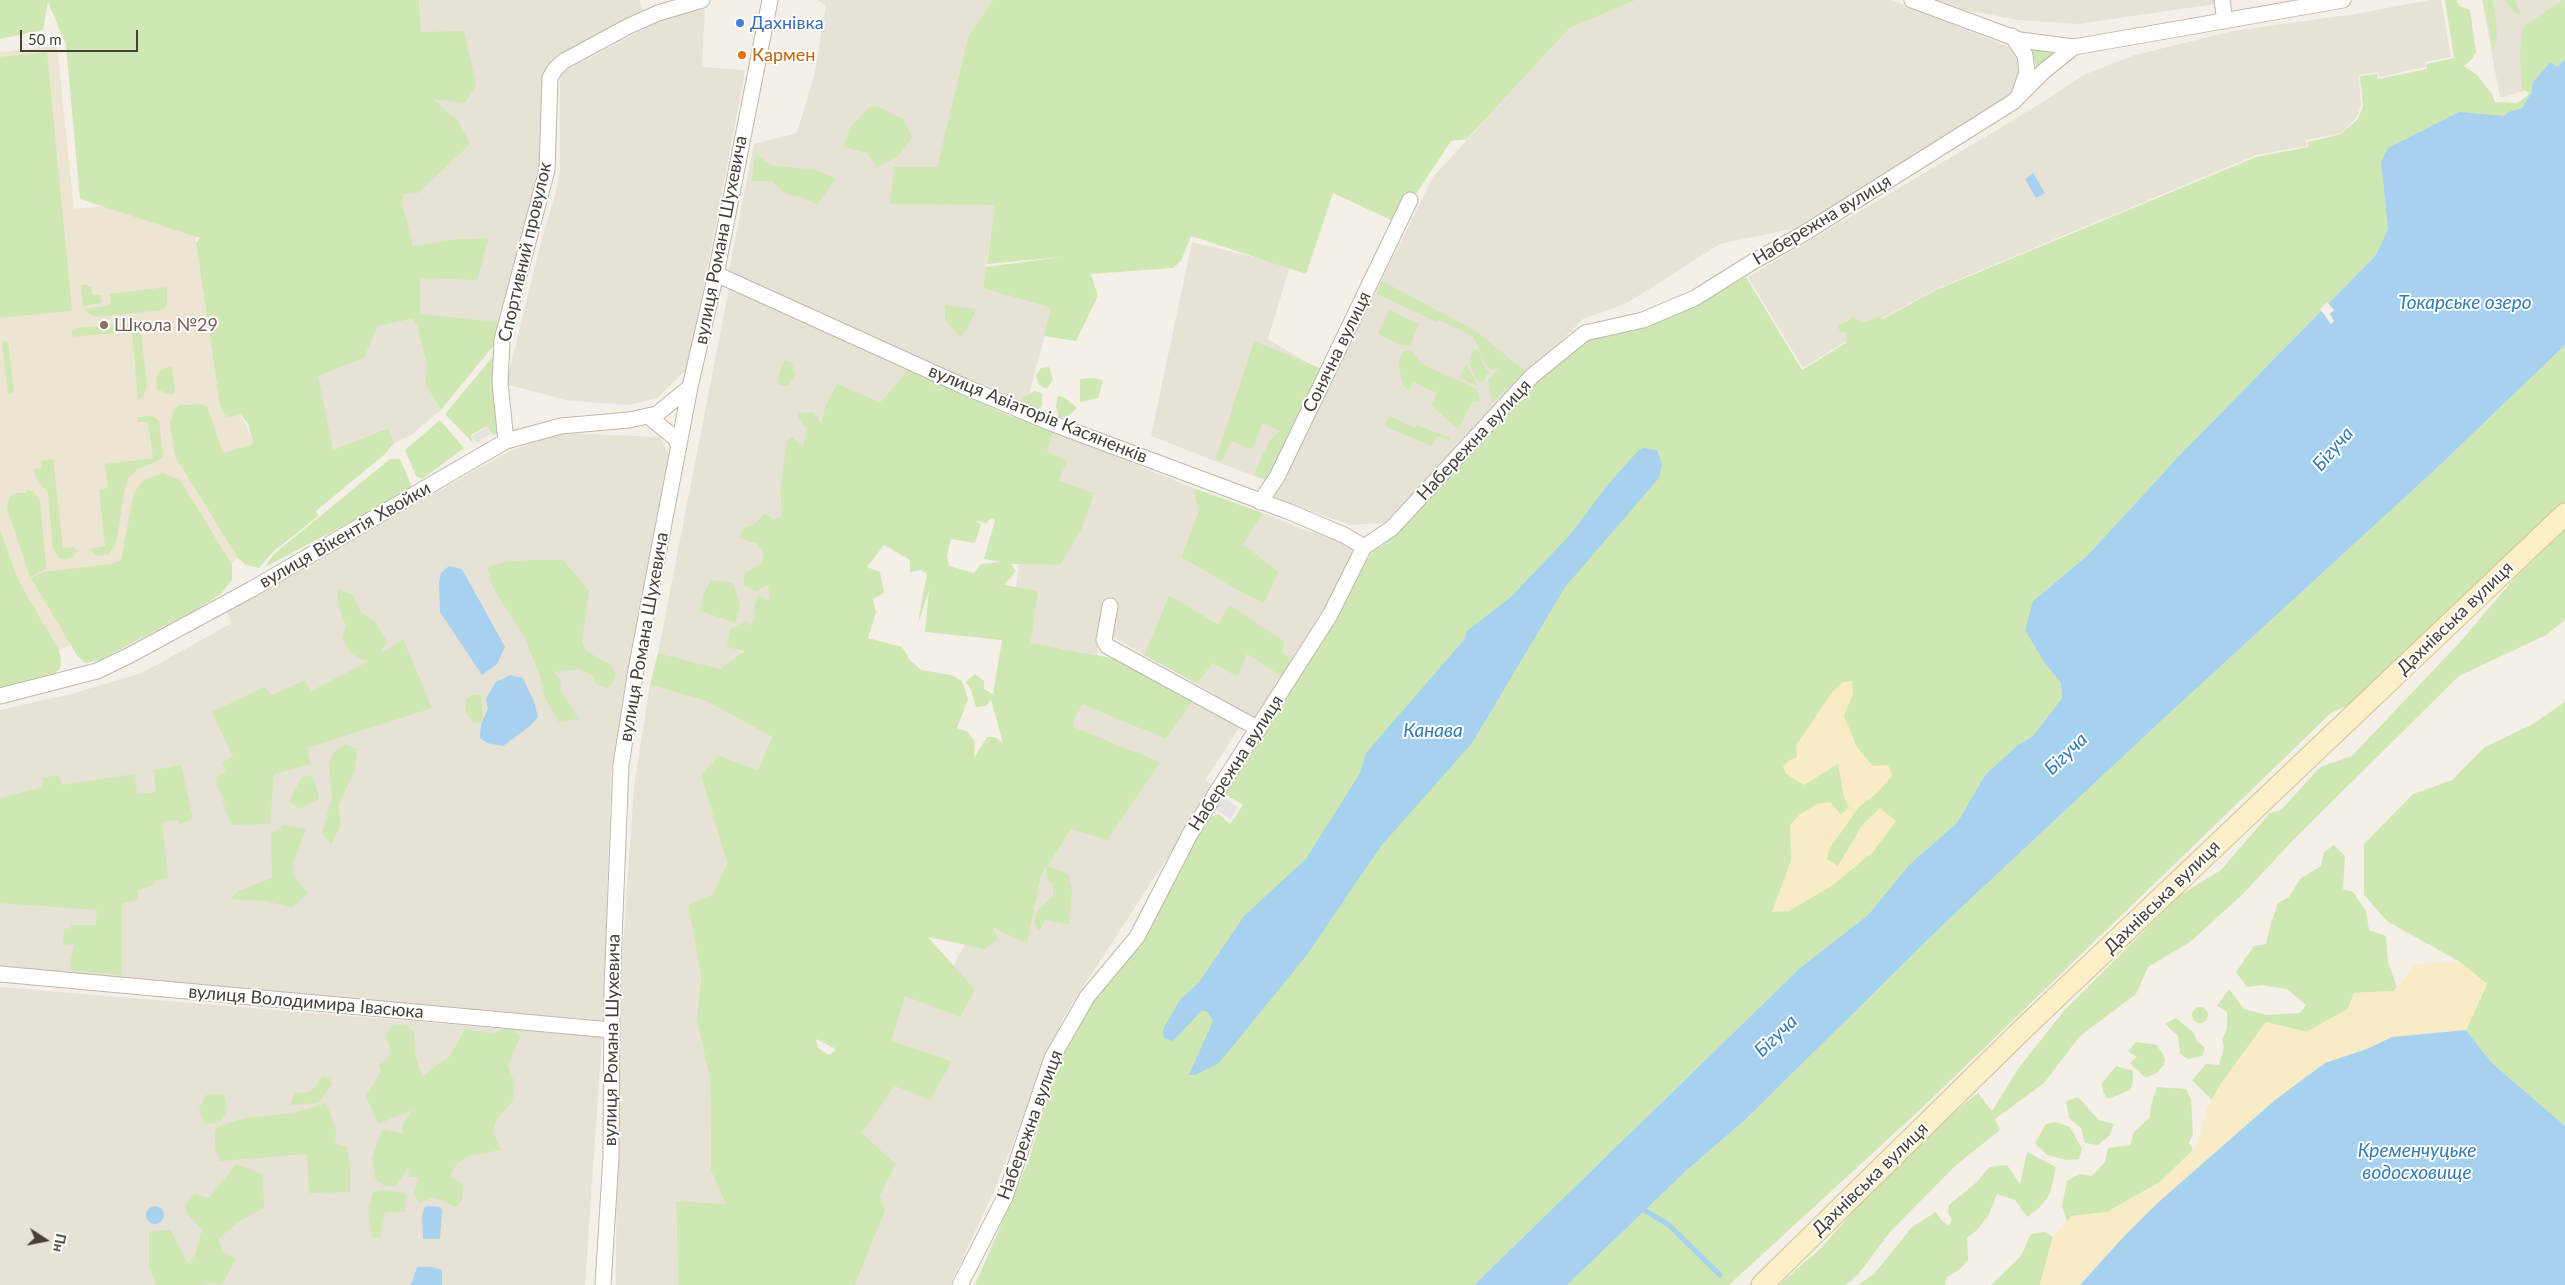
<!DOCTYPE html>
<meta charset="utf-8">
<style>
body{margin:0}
#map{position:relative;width:2565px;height:1285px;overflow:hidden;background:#f4f0e8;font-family:Lato,sans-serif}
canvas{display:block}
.north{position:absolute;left:20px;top:1215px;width:50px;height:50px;-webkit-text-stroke:4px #fff;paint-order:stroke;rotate:101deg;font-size:14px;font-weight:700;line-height:20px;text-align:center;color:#474037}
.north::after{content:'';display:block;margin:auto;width:18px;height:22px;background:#474037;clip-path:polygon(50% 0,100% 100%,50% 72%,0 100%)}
.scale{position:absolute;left:20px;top:30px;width:118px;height:22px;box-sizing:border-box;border:2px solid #474037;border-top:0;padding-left:6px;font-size:15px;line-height:18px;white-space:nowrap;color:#474037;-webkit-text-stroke:4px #fff;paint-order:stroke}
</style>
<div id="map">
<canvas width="2565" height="1285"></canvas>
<div class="north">Пн</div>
<div class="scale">50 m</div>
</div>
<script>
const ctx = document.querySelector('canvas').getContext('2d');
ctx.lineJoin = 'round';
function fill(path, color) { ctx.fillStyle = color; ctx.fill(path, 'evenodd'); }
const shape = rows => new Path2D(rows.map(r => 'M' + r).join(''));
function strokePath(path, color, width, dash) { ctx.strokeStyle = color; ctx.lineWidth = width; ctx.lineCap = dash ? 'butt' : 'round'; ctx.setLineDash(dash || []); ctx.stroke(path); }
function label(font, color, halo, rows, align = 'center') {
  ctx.font = font + ' Lato,sans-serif'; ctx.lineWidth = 4; ctx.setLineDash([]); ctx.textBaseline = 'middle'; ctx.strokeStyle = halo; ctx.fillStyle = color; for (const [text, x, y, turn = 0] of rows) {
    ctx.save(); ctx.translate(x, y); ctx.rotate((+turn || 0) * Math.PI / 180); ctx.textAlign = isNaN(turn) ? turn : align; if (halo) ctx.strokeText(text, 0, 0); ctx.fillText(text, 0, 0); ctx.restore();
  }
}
const residential = shape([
 [419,0,639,0,643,10,556,57,543,78,544,157,501,322,420,315,420,278,489,238,457,239,413,247,402,202,426,105],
 [818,0,993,0,968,37,937,167,890,203,995,205,983,288,1052,308,1026,406,738,280,729,270,754,144,797,133,815,72,826,6],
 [1636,0,1891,0,2009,47,2017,55,2022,72,2012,94,1801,227,1720,244,1627,303,1583,319,1385,523,1350,525,1273,497,1433,177,1570,28],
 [1937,0,2214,0,2215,4,2078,24,2019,20,1964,10],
 [2430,0,2441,0,2451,57,2425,62,2425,67,2379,77,2378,72,2359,75,2361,106,2356,118,2341,133,2306,140,2307,146,2256,155,1936,289,1888,315,1803,368,1748,277,2009,123,2086,74,2135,55,2233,31,2355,14],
 [2482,0,2565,0,2530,89,2500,98],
 [705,9,702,67,743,70,745,72,695,333,685,371,657,398,628,405,565,400,506,384,541,242,557,188,560,170,560,76,563,72,669,16],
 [1192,242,1290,266,1268,339,1318,369,1266,481,1151,436],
 [729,288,909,369,880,402,825,407,820,422,783,474,780,490,782,517,770,602,750,625,740,657,721,669,658,653],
 [412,319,417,326,427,366,425,384,441,410,411,435,394,443,387,428,333,450,314,377,364,358,378,326],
 [1054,431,1193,488,1198,513,1181,557,1237,590,1263,602,1279,572,1242,544,1263,513,1312,533,1316,531,1351,547,1353,560,1292,661,1282,651,1285,642,1230,606,1218,624,1169,595,1144,655,1109,634,1116,599,1105,599,1097,655,1031,643,1038,591,1016,588,1019,564,1060,565,1094,495,1059,480,1046,452],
 [561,433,660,437,670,457,630,662,611,775,603,1021,0,968,0,710,71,694,142,673,232,623,226,610,510,451],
 [1247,654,1282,677,1257,719,1197,684,1213,663],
 [650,685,706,701,772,737,758,770,718,755,701,776,727,863,713,894,688,905,701,977,697,1021,710,1080,711,1171,727,1204,676,1201,678,1285,616,1285,617,1031,634,786],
 [1195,698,1241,725,1205,780,1214,786,1063,1018,994,1191,950,1285,855,1285,885,1211,880,1196,896,1164,862,1133,895,1086,952,1061,892,1041,905,996,975,990,953,967,976,921,1004,931,1027,944,1041,877,1071,829,1159,762,1074,727,1074,719,1083,705,1166,739],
 [0,987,602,1037,585,1285,0,1285]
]);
const education = shape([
 [57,46,74,209,189,196,220,406,241,414,253,442,240,556,231,564,230,571,57,651,20,593,0,542,0,52]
]);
const green = shape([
 [0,0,419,0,421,32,464,31,476,85,465,103,433,99,458,121,470,144,418,193,404,194,402,202,413,246,457,239,489,238,477,280,420,278,420,314,501,322,494,345,441,410,425,384,427,366,417,326,412,319,378,326,364,358,318,376,333,450,388,428,394,443,385,454,316,511,318,516,273,552,259,568,246,565,238,558,175,456,170,423,175,409,180,405,199,404,207,406,223,453,251,445,253,442,248,424,241,414,228,417,224,414,220,406,196,243,200,238,80,199,66,45,48,2,43,30,0,39],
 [993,0,1636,0,1570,28,1467,139,1451,141,1414,197,1405,192,1391,220,1333,193,1306,274,1191,236,1181,261,1173,268,1091,274,1098,296,1076,341,1044,336,1051,308,983,288,986,267,1062,257,987,264,995,205,890,204,894,167,937,167,968,37],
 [2445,0,2456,0,2459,6,2470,10,2476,52,2472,59,2464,66,2477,75,2492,94,2495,102,2517,103,2526,97,2529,93,2522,88,2520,56,2522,30,2526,25,2563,0,2565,0,2565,59,2557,67,2550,62,2533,82,2531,93,2522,108,2508,112,2504,116,2381,162,2388,229,2376,255,2177,458,2087,556,2033,601,2046,665,2061,683,2062,698,2033,736,2018,745,1985,775,1957,823,1910,864,1868,915,1800,968,1474,1285,975,1285,1029,1160,1056,1066,1070,1036,1110,975,1126,962,1193,843,1211,817,1219,814,1230,824,1243,805,1223,793,1374,549,1381,547,1534,380,1588,339,1679,314,1746,277,1802,370,1846,343,1846,333,1840,331,1837,326,1847,322,1852,317,1863,323,1878,317,1883,319,1936,290,2256,157,2308,147,2308,142,2341,134,2358,119,2363,106,2360,76,2377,74,2378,79,2427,69,2426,64,2454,58],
 [2483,0,2492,0,2495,12,2497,34,2494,52],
 [2505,0,2515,0,2521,15,2513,11],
 [2032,50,2034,50,2059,51,2037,71],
 [47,52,72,311,0,318,0,57],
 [870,106,881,108,903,119,912,137,899,156,877,167,867,153,844,147,849,129],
 [755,154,771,165,814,170,836,178,817,205,803,197,787,195,772,181,752,181],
 [1382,281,1476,331,1525,371,1492,402,1488,380,1499,368,1493,370,1487,367,1473,336,1439,320,1437,322,1377,294],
 [81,285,88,285,88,287,91,287,93,295,101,295,102,303,83,306],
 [167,287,167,305,162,310,96,317,91,315,84,309,111,305,110,294],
 [945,305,976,309,968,328,960,337,945,320],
 [1389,310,1419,324,1410,346,1399,345,1378,333],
 [128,323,136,326,141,334,147,385,143,397,138,400,132,331,71,337,72,332,78,328],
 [8,341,14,393,8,394,2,342],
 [1254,341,1322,369,1269,481,1254,474,1269,441,1280,431,1263,423,1252,449,1231,441,1222,461,1216,459],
 [2565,345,2565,504,2357,701,2331,713,1924,1106,1729,1285,1567,1285,1686,1171,1746,1119,1950,918,2162,720,2438,467],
 [1473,348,1480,352,1484,366,1489,372,1483,382,1478,381,1469,364],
 [1411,350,1422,364,1477,389,1480,403,1473,401,1458,429,1431,405,1437,393,1413,382,1409,390,1403,385,1398,363,1403,351],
 [495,354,498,434,493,435,487,426,471,435,473,443,445,414],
 [785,361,792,363,795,376,788,386,780,385,778,380,782,364],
 [1466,364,1476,383,1476,386,1460,377],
 [172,366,175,394,167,394,157,389,156,378,161,369],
 [1049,367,1053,379,1047,389,1039,385,1036,375,1041,368],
 [909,369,1008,415,1054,431,1047,452,1067,461,1059,480,1094,494,1081,530,1060,565,1011,564,1016,571,1004,585,1038,591,1031,643,1117,659,1195,698,1166,739,1083,705,1074,719,1074,727,1160,762,1107,840,1071,829,1048,866,1068,874,1072,891,1069,925,1045,920,1039,931,1034,924,1037,911,1053,896,1053,884,1047,879,1046,868,1041,877,1027,944,992,927,998,939,985,949,928,937,975,990,960,1017,905,996,892,1041,952,1061,930,1100,895,1086,862,1133,896,1164,880,1196,885,1211,855,1285,678,1285,676,1201,726,1204,711,1171,710,1080,697,1021,701,977,688,905,713,894,727,863,701,776,718,755,758,770,772,737,706,701,650,685,658,653,721,669,744,651,727,647,730,629,746,621,750,625,755,618,754,606,758,595,770,601,768,585,756,591,743,585,745,573,762,563,764,556,758,544,739,538,744,528,755,524,765,513,772,519,782,517,780,490,787,441,792,437,803,447,807,428,800,421,797,413,813,412,821,422,825,407,837,384,880,402],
 [991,518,995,520,984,559,1001,562,981,564,974,573,949,566,947,555,951,539,975,543,981,524,975,521,986,523],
 [884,545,910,560,910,572,921,570,927,574,917,627,929,590,925,632,1002,640,993,694,984,689,984,681,975,674,966,682,971,690,976,707,986,706,991,700,1003,743,995,737,987,737,974,758,975,742,968,732,957,728,968,699,962,681,951,675,921,670,910,660,902,647,868,638,876,612,873,599,884,593,880,572,867,567],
 [816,1039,834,1048,835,1051,829,1055,818,1048],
 [1093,378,1103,380,1098,398,1080,402,1080,379],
 [1034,391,1042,393,1042,407,1033,410,1020,406,1023,398],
 [1058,396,1064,397,1077,408,1067,417,1059,417,1056,407],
 [148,416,154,417,159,421,163,456,156,462,138,469,129,477,125,487,116,544,109,554,97,556,90,549,105,546,99,490,108,488,105,464,153,458,148,422,138,422,137,417],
 [1389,416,1415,428,1417,425,1451,438,1450,441,1438,436,1431,446,1385,426],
 [440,420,464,448,422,479,416,476,405,450],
 [53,459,63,548,74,547,77,551,74,556,68,559,61,559,53,549,48,493,35,476,34,469,42,468,41,461],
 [390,459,400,459,413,489,265,567,274,554],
 [163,473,180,480,232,565,232,580,220,595,199,608,100,660,85,663,78,657,31,578,44,572,111,564,121,560,134,492,144,480],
 [1193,488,1263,513,1243,544,1279,572,1264,603,1237,590,1181,557,1198,513],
 [27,489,34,492,40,502,46,566,45,569,30,577,7,508,9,497,16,493,27,493],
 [2565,523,2565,620,2546,635,2459,676,2293,840,2243,894,2190,942,2148,967,2136,994,2080,1036,2044,1083,1995,1119,2000,1130,1955,1166,1890,1232,1860,1272,1850,1282,1845,1285,1779,1285,1821,1248,1883,1177,1958,1109,1978,1093,1992,1111,2018,1069,2063,1012,2179,896,2221,870,2270,813,2281,810,2320,767,2352,756,2461,641,2546,541],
 [0,530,19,582,59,650,61,660,60,668,53,675,0,689],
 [534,560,563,560,589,591,582,642,586,651,611,665,616,674,613,683,607,688,596,684,592,675,579,669,554,672,561,681,560,690,579,719,559,722,545,698,540,676,525,638,493,588,487,567,505,562],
 [711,580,733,583,740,604,735,623,704,612,700,613,704,593],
 [338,589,352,594,361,612,376,623,387,641,380,654,403,639,432,708,307,748,311,764,274,774,270,824,231,825,215,777,226,772,222,762,233,757,212,712,264,687,272,695,305,680,311,691,369,661,360,659,350,652,342,638,346,626,338,604],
 [1169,595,1218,624,1230,605,1285,642,1282,651,1292,661,1282,677,1247,654,1238,677,1213,663,1197,684,1144,655],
 [472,695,482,695,483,717,480,723,473,722,466,713,466,699],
 [2565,702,2565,1126,2492,1063,2466,1030,2487,984,2460,962,2387,921,2364,895,2364,844,2413,794,2452,780,2485,747,2533,724],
 [345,745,357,749,355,770,338,805,341,825,331,844,322,833,332,797,329,764,334,752],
 [181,765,193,819,179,824,178,820,162,822,168,879,155,880,154,885,138,890,137,900,122,904,122,975,69,970,74,944,63,945,64,929,71,928,71,925,96,925,97,910,0,903,0,798,43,787,43,778,59,775,62,785,135,774,137,794,156,792,154,770],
 [307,775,312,777,316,785,319,799,299,809,289,801,301,778],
 [284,825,306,829,293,863,294,877,308,893,292,908,265,901,230,899,238,891,272,878,271,834],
 [2334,845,2345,856,2343,889,2353,892,2366,911,2369,930,2386,936,2388,962,2397,987,2394,991,2354,993,2348,1009,2306,1032,2266,1022,2220,1085,2212,1100,2192,1080,2206,1064,2219,1065,2224,1048,2222,1039,2227,1029,2227,1012,2217,1006,2229,989,2244,1009,2267,1015,2300,1013,2306,1005,2287,989,2262,985,2247,987,2236,972,2254,946,2266,944,2271,923,2278,903,2289,897,2300,879,2321,866,2324,852],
 '2192 1015a8 8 0 1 1 16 0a8 8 0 1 1-16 0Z',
 [2176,1018,2194,1033,2197,1041,2205,1048,2202,1056,2188,1059,2180,1054,2178,1036,2165,1024],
 [405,1025,414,1032,415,1053,422,1077,450,1056,465,1029,494,1034,510,1026,520,1037,508,1065,515,1085,512,1102,496,1120,493,1131,501,1150,468,1156,457,1164,449,1177,463,1184,462,1200,456,1207,435,1197,419,1203,414,1194,419,1177,409,1177,408,1167,396,1186,385,1186,375,1178,372,1158,382,1129,404,1134,402,1125,412,1110,378,1124,366,1096,381,1072,379,1065,388,1059,390,1048,385,1034,393,1026],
 [2136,1042,2157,1045,2165,1058,2164,1064,2158,1072,2146,1078,2130,1063,2137,1057,2128,1051],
 [2116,1066,2133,1071,2133,1082,2130,1090,2108,1099,2103,1092,2102,1083],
 [322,1076,330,1079,332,1084,318,1103,291,1105,294,1093,309,1092,316,1086],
 [2157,1087,2186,1089,2191,1099,2193,1134,2189,1143,2193,1150,2160,1182,2107,1212,2072,1216,2067,1221,2062,1206,2067,1181,2079,1174,2092,1176,2105,1162,2108,1148,2130,1145,2134,1132,2150,1117,2151,1105],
 [224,1094,227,1110,222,1120,217,1123,205,1124,199,1109,206,1095],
 [2078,1097,2099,1120,2114,1124,2110,1135,2098,1145,2085,1143,2081,1128,2069,1118,2066,1101],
 [326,1103,336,1129,335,1141,339,1146,347,1146,350,1169,350,1192,309,1193,307,1154,220,1161,215,1148,215,1132,218,1126,247,1118,294,1113],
 [2056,1122,2070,1127,2082,1149,2079,1159,2066,1160,2047,1155,2035,1143,2046,1124],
 [2027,1152,2056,1167,2050,1194,2039,1208,2027,1217,2015,1200,1997,1194,1989,1214,1977,1230,1967,1238,1968,1260,1959,1270,1947,1277,1945,1285,1858,1285,1874,1274,1912,1227,1936,1212,1941,1220,1949,1226,1952,1220,1948,1213,1949,1205,1978,1181,1989,1167,2007,1165,2020,1184],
 [236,1164,263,1174,264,1208,237,1223,218,1239,224,1253,237,1258,222,1284,206,1283,206,1285,156,1285,149,1267,149,1232,170,1229,188,1264,195,1255,202,1229,187,1214,185,1205,195,1194,209,1198],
 [383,1190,406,1193,405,1212,385,1212,380,1237,372,1237,368,1213,373,1192],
 [2045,1232,2053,1237,2040,1285,1991,1285,2021,1256,2031,1234]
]);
const sand = shape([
 [1852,681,1853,694,1844,716,1857,747,1873,766,1888,765,1892,776,1877,793,1859,807,1830,848,1827,859,1838,866,1862,825,1880,808,1896,821,1873,852,1833,885,1789,911,1772,912,1791,860,1790,825,1799,815,1817,804,1830,802,1841,814,1849,808,1844,797,1838,764,1804,785,1786,774,1783,767,1788,761,1797,757,1796,745,1834,690,1843,682],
 [2460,962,2487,984,2466,1030,2392,1037,2367,1049,2325,1063,2275,1100,2162,1199,2127,1233,2080,1285,2040,1285,2053,1237,2071,1216,2107,1212,2160,1182,2197,1146,2206,1111,2220,1085,2266,1022,2306,1032,2348,1009,2354,993,2394,991,2416,964]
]);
const parking = shape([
 [487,427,491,434,476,443,472,436],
 [1222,797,1238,807,1231,819,1215,809]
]);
const water = shape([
 [2565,59,2565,345,2438,467,2162,720,1950,918,1746,1119,1686,1171,1567,1285,1474,1285,1800,968,1868,915,1910,864,1957,823,1985,775,2018,745,2033,736,2062,698,2061,683,2046,665,2025,630,2033,601,2087,556,2177,458,2376,255,2388,229,2381,162,2388,148,2459,112,2504,116,2508,112,2522,108,2531,93,2533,82,2550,62,2557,67],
 [2033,173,2045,193,2036,198,2025,179],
 [1643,448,1657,450,1662,464,1659,478,1565,587,1472,743,1381,846,1306,956,1219,1063,1195,1075,1189,1075,1213,1021,1208,1012,1202,1010,1173,1041,1164,1038,1163,1030,1179,1001,1200,981,1244,916,1306,859,1360,773,1366,753,1464,640,1467,631,1511,597,1570,535,1606,487,1638,451],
 [449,566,462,569,505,647,497,664,482,675,440,612,439,581,441,573],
 [510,675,523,678,534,702,538,717,530,726,503,746,487,743,480,738,481,724,488,709,486,699,496,682],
 [2466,1030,2492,1063,2565,1126,2565,1285,2080,1285,2127,1233,2162,1199,2275,1100,2325,1063,2367,1049,2392,1037],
 '146 1215a9 9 0 1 1 18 0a9 9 0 1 1-18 0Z',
 [429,1206,440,1207,442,1210,440,1239,423,1239,422,1215,425,1207],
 [417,1267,432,1267,442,1270,442,1285,411,1285]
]);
const pier = shape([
 [2327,302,2334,310,2330,314,2334,321,2331,324,2320,309]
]);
const stream = shape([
 [1641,1208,1669,1225,1720,1275]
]);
const street = shape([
 [1912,0,2020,40,2074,47],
 [2222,0,2225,21],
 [2012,36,2025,55,2027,72,2020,92],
 [716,274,963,386,1051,423,1290,512,1344,535,1364,547],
 [648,416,675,438,679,446],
 [506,441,500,383,502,340,547,170,550,78,555,69,564,61,629,26,658,13,702,0],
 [1260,502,1277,477,1410,200],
 [1110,606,1104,640,1107,646,1259,729],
 [0,696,97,671,130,655,252,589,506,441,561,426,629,420,657,414,690,387],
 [0,974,611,1030],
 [603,1285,611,1157,612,989,621,765,636,670,690,387,716,274,770,0],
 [960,1285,1005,1197,1052,1058,1087,997,1137,937,1190,834,1330,615,1364,547,1392,528,1532,376,1585,333,1643,320,1695,298,1754,261,1803,234,2013,102,2044,71,2074,47,2343,0]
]);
const secondary = shape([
 [1762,1285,2024,1028,2565,514]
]);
const markers = [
 [740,23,5,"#3f7fe0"],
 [742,55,5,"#e8710a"],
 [104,325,5,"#8d6e63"]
];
const shopNames = [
 ["Дахнівка",750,23]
];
const foodNames = [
 ["Кармен",752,55]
];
const streetNames = [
 ["Набережна вулиця",1822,220,-31],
 ["вулиця Романа Шухевича",721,240,-79],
 ["Спортивний провулок",525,252,-77],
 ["Сонячна вулиця",1337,352,-64],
 ["вулиця Авіаторів Касяненків",1038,414,22],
 ["Набережна вулиця",1474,440,-47],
 ["вулиця Вікентія Хвойки",345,535,-30],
 ["Дахнівська вулиця",2455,618,-44],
 ["вулиця Романа Шухевича",644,637,-80],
 ["Набережна вулиця",1236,763,-57],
 ["Дахнівська вулиця",2162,897,-44],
 ["вулиця Володимира Івасюка",306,1002,5],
 ["вулиця Романа Шухевича",612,1040,-89],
 ["Набережна вулиця",1030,1125,-70],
 ["Дахнівська вулиця",1870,1179,-44]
];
const educationNames = [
 ["Школа №29",114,325]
];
const waterNames = [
 ["Токарське озеро",2465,303],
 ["Бігуча",2333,449,-49],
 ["Канава",1433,731],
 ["Бігуча",2066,754,-44],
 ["Бігуча",1776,1036,-44],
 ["Кременчуцьке",2417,1151],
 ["водосховище",2417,1173]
];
fill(residential, '#e7e2d6');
fill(education, '#ece5d2');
fill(green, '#cfe7b2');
fill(sand, '#f7ecc5');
fill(parking, '#e5e3e0');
fill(water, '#a6d1ef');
fill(pier, '#f4f0e8');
strokePath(stream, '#a6d1ef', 5);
strokePath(street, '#bfb8ab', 17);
strokePath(secondary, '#d2c399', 23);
strokePath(street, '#fff', 15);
strokePath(secondary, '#fdf0c8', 21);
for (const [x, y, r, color] of markers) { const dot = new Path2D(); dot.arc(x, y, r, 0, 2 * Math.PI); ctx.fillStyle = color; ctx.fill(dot); strokePath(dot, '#fff', 2); }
label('18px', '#366cbe', '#fff', shopNames, 'left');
label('18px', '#c56008', '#fff', foodNames, 'left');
label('18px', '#474037', '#fff', streetNames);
label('18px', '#785e54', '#fff', educationNames, 'left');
label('italic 19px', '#327cb1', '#fff', waterNames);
</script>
